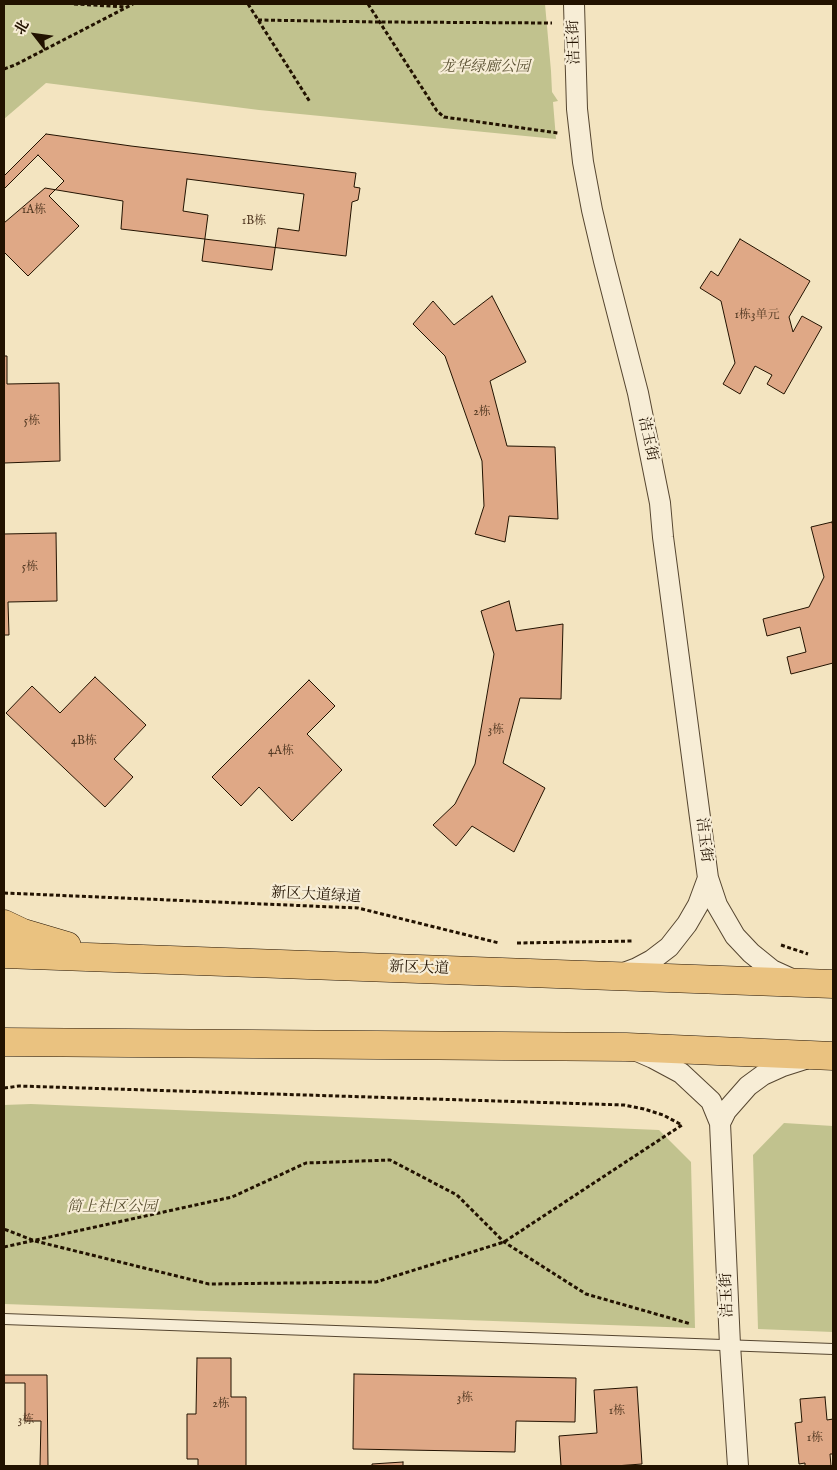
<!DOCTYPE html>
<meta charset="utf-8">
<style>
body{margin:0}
#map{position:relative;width:837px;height:1470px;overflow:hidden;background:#f3e4c0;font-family:"IM FELL English","Noto Serif SC",serif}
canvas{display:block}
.frame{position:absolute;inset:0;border:5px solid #221200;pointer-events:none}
.north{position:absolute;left:10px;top:10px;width:50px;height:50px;-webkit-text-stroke:4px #f7edd6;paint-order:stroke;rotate:300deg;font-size:14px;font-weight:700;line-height:20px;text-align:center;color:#221200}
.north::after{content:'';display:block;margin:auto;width:18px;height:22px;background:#221200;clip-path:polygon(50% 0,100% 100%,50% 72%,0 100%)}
</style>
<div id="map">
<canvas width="837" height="1470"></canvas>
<div class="frame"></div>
<div class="north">北</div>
</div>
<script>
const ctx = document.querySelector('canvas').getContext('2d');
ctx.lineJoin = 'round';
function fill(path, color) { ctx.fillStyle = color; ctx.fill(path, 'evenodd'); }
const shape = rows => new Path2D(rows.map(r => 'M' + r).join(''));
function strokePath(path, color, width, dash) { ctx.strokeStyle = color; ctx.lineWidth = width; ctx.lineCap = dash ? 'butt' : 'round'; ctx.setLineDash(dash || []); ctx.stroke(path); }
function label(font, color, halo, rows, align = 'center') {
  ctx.font = font + ' "IM FELL English","Noto Serif SC",serif'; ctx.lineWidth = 4.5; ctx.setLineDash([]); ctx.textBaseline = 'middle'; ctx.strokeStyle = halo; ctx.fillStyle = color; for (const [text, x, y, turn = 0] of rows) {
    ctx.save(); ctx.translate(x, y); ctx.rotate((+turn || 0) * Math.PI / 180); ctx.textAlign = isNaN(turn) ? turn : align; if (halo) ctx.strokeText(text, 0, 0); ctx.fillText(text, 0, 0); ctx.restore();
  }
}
const green = shape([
 [4,4,545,4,551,71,552,92,558,101,553,102,556,139,259,110,46,83,4,119],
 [31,1104,659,1130,691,1162,695,1328,4,1304,4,1105],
 [784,1123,833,1126,833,1332,758,1329,753,1155]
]);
const building = shape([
 [46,134,131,146,356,173,354,187,360,188,358,200,352,202,346,256,121,229,123,201,45,188,4,223,4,176,46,134],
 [38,155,64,181,49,196,79,226,28,276,4,252,4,189,38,155],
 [187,179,304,194,299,231,278,228,272,270,202,261,208,215,183,211,187,179],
 [740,239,810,281,789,317,793,332,802,316,822,327,784,394,767,384,772,375,755,366,740,394,723,384,735,363,721,301,700,288,711,271,718,276,740,239],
 [492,296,526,362,490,381,507,446,555,447,558,519,509,516,505,542,475,534,484,506,482,461,445,356,413,324,433,301,454,325,492,296],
 [4,356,7,356,7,384,59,383,60,461,4,463,4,356],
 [832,522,833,527,833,663,791,674,787,657,806,652,800,627,767,636,763,619,809,607,824,577,811,527,832,522],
 [56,533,57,601,8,602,9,635,4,635,4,534,56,533],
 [509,601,516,631,563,624,561,699,520,698,503,763,545,788,514,852,472,826,456,846,433,825,455,804,475,764,494,654,481,611,509,601],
 [95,677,146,725,114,759,133,777,105,807,6,713,32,686,60,713,95,677],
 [309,680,335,706,307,734,342,770,292,821,259,787,241,806,212,777,309,680],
 [197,1358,231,1358,231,1397,246,1397,246,1466,198,1466,198,1459,187,1459,187,1414,196,1414,197,1358],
 [354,1374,576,1378,575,1422,516,1421,515,1452,353,1449,354,1374],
 [4,1375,47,1375,48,1466,4,1466,4,1375],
 [4,1383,25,1383,25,1421,41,1421,40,1466,4,1466,4,1383],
 [637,1387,642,1464,615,1466,561,1466,559,1436,597,1433,594,1390,637,1387],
 [825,1397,827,1420,833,1419,833,1454,830,1454,831,1466,805,1466,805,1463,799,1464,795,1423,802,1422,800,1399,825,1397],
 [403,1462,403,1466,372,1466,372,1464,403,1462]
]);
const path = shape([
 [74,4,126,7],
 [248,4,310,102],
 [368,4,437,111,444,117,558,133],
 [258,20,380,22,552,23],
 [4,69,15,65,133,4],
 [4,893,358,908,499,943],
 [517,943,634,941],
 [781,945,808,954],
 [4,1088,19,1086,624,1105,644,1109,663,1115,682,1125,504,1242,376,1282,209,1284,35,1241,4,1229],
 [4,1247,232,1197,306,1163,390,1160,457,1195,504,1242,586,1294,691,1324]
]);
const service = shape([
 [4,1319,833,1349]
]);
const minor = shape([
 [574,4,577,109,583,162,592,210,604,261,638,393,660,503,663,537,708,878,717,905,735,936,751,953,772,970,794,980],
 [621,974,637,968,652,960,669,947,687,924,698,905,708,878],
 [637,1051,653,1058,681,1073,711,1101,720,1123,730,1345,738,1466],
 [720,1123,726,1111,748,1086,763,1075,783,1066,805,1059]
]);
const primary = shape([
 [4,924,23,933,67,946],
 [4,954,833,984],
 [4,1042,626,1047,833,1056]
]);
const numberNames = [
 ["1A栋",34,211],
 ["1B栋",254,222],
 ["1栋3单元",757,316],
 ["2栋",482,413],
 ["5栋",32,422],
 ["5栋",30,568],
 ["3栋",496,731],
 ["4B栋",84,742],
 ["4A栋",281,752],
 ["3栋",465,1399],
 ["2栋",221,1405],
 ["1栋",617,1412],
 ["3栋",26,1421],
 ["1栋",815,1439]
];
const streetNames = [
 ["洁玉街",575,42,-92],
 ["洁玉街",647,439,78],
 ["洁玉街",703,840,83],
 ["新区大道绿道",316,896,3],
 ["新区大道",419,969,2],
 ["洁玉街",728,1295,-92]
];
const parkNames = [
 ["龙华绿廊公园",485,68],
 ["简上社区公园",112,1208]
];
fill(green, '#c1c28e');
fill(building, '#dfa886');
strokePath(building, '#221200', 1);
strokePath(service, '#564630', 12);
strokePath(minor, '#564630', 22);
strokePath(primary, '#221200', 29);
strokePath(path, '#221200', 3, [4, 2.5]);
strokePath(service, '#f7edd6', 10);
strokePath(minor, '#f7edd6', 20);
strokePath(primary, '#eac280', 28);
label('12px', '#513822', null, numberNames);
label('15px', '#221200', '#f7edd6', streetNames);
label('italic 15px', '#5a5032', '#f7edd6', parkNames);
</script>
